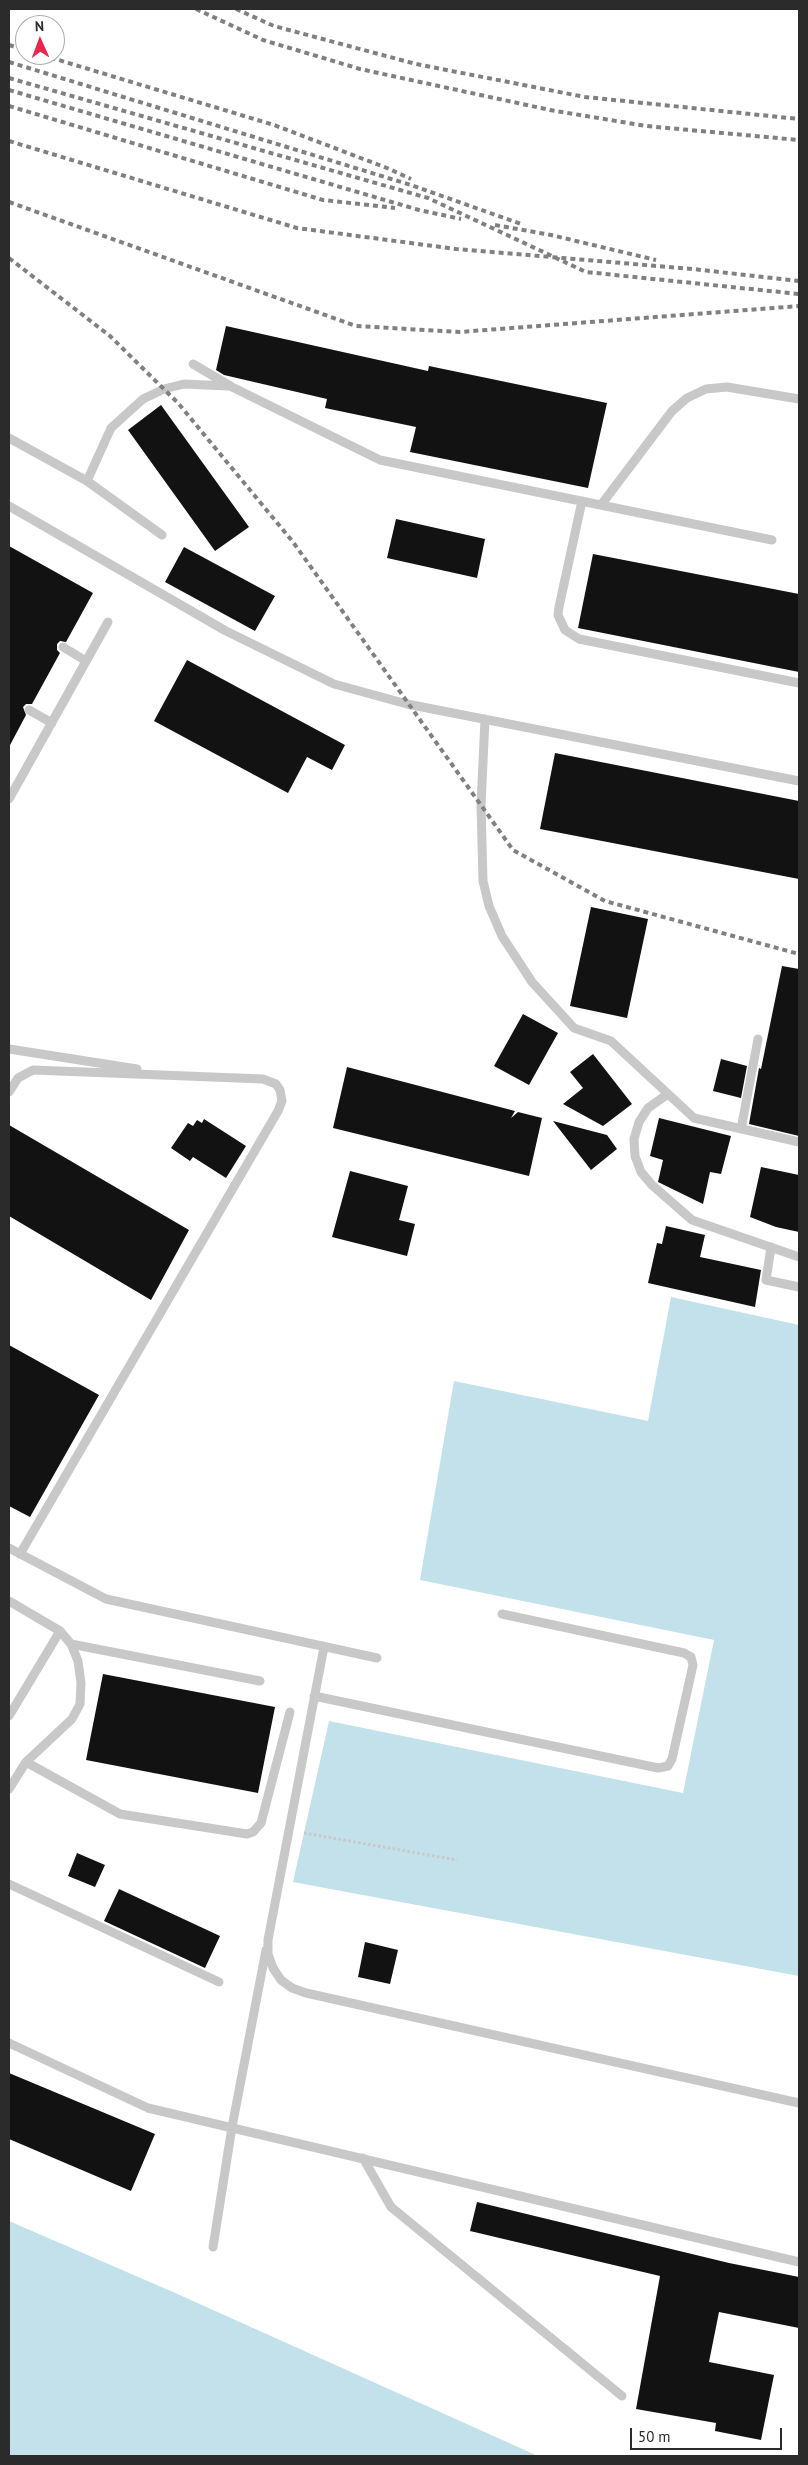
<!DOCTYPE html>
<style>
body{margin:0}
#map{position:relative;width:808px;height:2465px;overflow:hidden;background:#fff;font-family:"PT Sans",sans-serif}
canvas{display:block}
.frame{position:absolute;inset:0;border:10px solid #2b2b2b;pointer-events:none}
.north{position:absolute;left:15px;top:15px;width:50px;height:50px;box-sizing:border-box;background:#fff;border:1px solid #aaa;border-radius:50%;rotate:358deg;font-size:14px;font-weight:700;line-height:20px;text-align:center;color:#2b2b2b}
.north::after{content:'';display:block;margin:auto;width:18px;height:22px;background:#ea264f;clip-path:polygon(50% 0,100% 100%,50% 72%,0 100%)}
.scale{position:absolute;left:630px;top:2428px;width:152px;height:22px;box-sizing:border-box;border:2px solid #2b2b2b;border-top:0;padding-left:6px;font-size:15px;line-height:18px;white-space:nowrap;color:#2b2b2b;-webkit-text-stroke:4px #fff;paint-order:stroke}
</style>
<div id="map">
<canvas width="808" height="2465"></canvas>
<div class="frame"></div>
<div class="north">N</div>
<div class="scale">50 m</div>
</div>
<script>
const ctx = document.querySelector('canvas').getContext('2d');
ctx.lineJoin = 'round';
function fill(path, color) { ctx.fillStyle = color; ctx.fill(path, 'evenodd'); }
const shape = rows => new Path2D(rows.map(r => 'M' + r).join(''));
function strokePath(path, color, width, dash) { ctx.strokeStyle = color; ctx.lineWidth = width; ctx.lineCap = dash ? 'butt' : 'round'; ctx.setLineDash(dash || []); ctx.stroke(path); }
const water = shape([
 [671,1297,799,1325,799,1976,293,1882,329,1721,683,1793,714,1640,420,1580,454,1381,648,1421],
 [9,2221,173,2292,538,2456,9,2456]
]);
const building = shape([
 [226,326,428,371,429,366,607,403,588,488,410,452,416,427,325,408,327,399,224,375,216,370],
 [161,405,249,527,215,551,128,430],
 [396,519,485,539,477,578,387,558],
 [9,546,93,593,66,642,60,641,57,644,57,650,60,653,32,704,26,704,23,707,26,715,9,747],
 [184,547,275,596,255,631,165,582],
 [593,554,799,594,799,672,578,628],
 [187,660,345,745,332,770,307,757,288,793,154,721],
 [555,753,799,801,799,879,540,829],
 [591,907,648,919,627,1018,570,1006],
 [782,966,799,969,799,1136,749,1124,759,1068,761,1069],
 [523,1014,558,1033,529,1085,494,1066],
 [593,1054,632,1104,603,1126,563,1104,583,1088,570,1072],
 [721,1059,747,1066,741,1098,713,1091],
 [347,1067,515,1111,511,1118,518,1112,542,1118,529,1176,333,1128],
 [659,1118,731,1136,721,1174,710,1172,703,1204,658,1182,663,1160,650,1156],
 [204,1119,246,1146,226,1178,193,1157,190,1161,171,1148,188,1123,193,1126,197,1120,202,1123],
 [553,1121,607,1135,617,1149,591,1170],
 [9,1125,189,1230,151,1300,9,1216],
 [761,1167,799,1175,799,1232,776,1227,750,1217],
 [350,1171,408,1186,399,1220,415,1224,407,1256,332,1237],
 [666,1226,705,1235,700,1257,761,1270,755,1307,648,1283,657,1243,662,1244],
 [9,1345,99,1395,30,1517,9,1506],
 [103,1674,275,1707,258,1793,86,1760],
 [77,1853,105,1865,95,1887,68,1876],
 [119,1889,220,1936,205,1968,104,1921],
 [365,1942,398,1950,390,1984,358,1977],
 [9,2073,155,2134,131,2191,9,2139],
 [477,2202,729,2263,799,2277,799,2328,719,2312,709,2362,774,2375,761,2440,715,2431,716,2423,636,2409,660,2276,470,2231]
]);
const path = shape([
 [304,1833,457,1860]
]);
const service = shape([
 [193,364,232,387,380,460,772,540],
 [9,438,87,481,162,535],
 [87,481,111,428,143,399,164,389,184,384,228,386],
 [582,501,559,607,558,615,565,630,579,639,799,683],
 [601,505,672,411,687,398,706,389,727,387,799,399],
 [9,506,226,631,334,684,407,704,799,781],
 [63,647,86,661],
 [29,710,52,723],
 [485,719,481,805,483,881,489,906,502,936,532,982,574,1028,611,1041,694,1118,799,1142],
 [9,799,108,622],
 [9,1049,137,1069],
 [9,1092,18,1078,33,1070,263,1079,276,1084,280,1090,282,1101,278,1111,20,1554],
 [668,1094,648,1108,639,1122,634,1139,635,1156,641,1172,652,1185,692,1220,799,1257],
 [741,1129,758,1039],
 [771,1247,766,1280,799,1287],
 [9,1548,106,1599,377,1658],
 [9,1601,60,1631,71,1644,78,1661,81,1683,80,1704,72,1719,26,1762,9,1789],
 [71,1644,260,1681],
 [324,1647,268,1940,268,1954,273,1968,281,1980,292,1988,306,1993,799,2103],
 [314,1696,658,1768,668,1766,672,1759,693,1665,691,1657,684,1653,502,1614],
 [9,1716,60,1631],
 [26,1762,120,1814,247,1834,253,1832,261,1823,290,1712],
 [9,1884,219,1982],
 [9,2043,148,2108,799,2262],
 [363,2158,391,2207,622,2396],
 [213,2247,232,2127,266,1950]
]);
const rail = shape([
 [196,9,263,40,360,69,550,110,646,126,799,140],
 [236,9,274,26,416,64,585,97,799,119],
 [9,45,25,50],
 [42,55,274,125,387,168,411,179],
 [9,62,411,185,521,224],
 [9,78,428,198,586,272,799,294],
 [9,90,419,210,461,219],
 [9,106,323,200,395,208],
 [9,141,297,228,456,249,693,269,799,281],
 [9,202,356,326,460,332,799,306],
 [495,225,551,235,656,260],
 [9,258,110,336,178,403,293,542,513,850,605,901,799,954]
]);
fill(water, '#c3e1eb');
fill(building, '#121212');
strokePath(path, '#c8c8c8', 3, [2.5, 2.5]);
strokePath(service, '#c8c8c8', 9);
strokePath(rail, '#808080', 4, [5, 4]);
</script>
